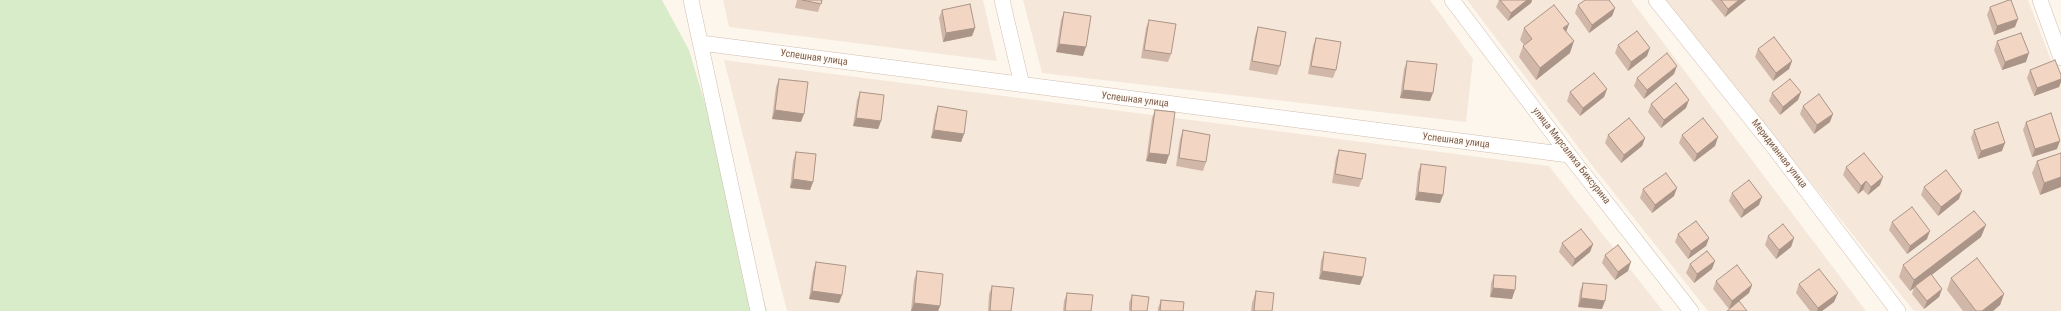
<!DOCTYPE html>
<meta charset="utf-8">
<style>
body{margin:0}
canvas{display:block;background:#fdf6ec}
</style>
<canvas width="2061" height="311"></canvas>
<script>
const ctx = document.querySelector('canvas').getContext('2d');
ctx.lineJoin = 'round';
function fill(path, color) { ctx.fillStyle = color; ctx.fill(path, 'evenodd'); }
const shape = rows => new Path2D(rows.map(r => 'M' + r).join(''));
function strokePath(path, color, width, dash) { ctx.strokeStyle = color; ctx.lineWidth = width; ctx.lineCap = dash ? 'butt' : 'round'; ctx.setLineDash(dash || []); ctx.stroke(path); }
function label(font, color, halo, rows, align = 'center') {
  ctx.font = font + ' "Roboto Condensed",sans-serif'; ctx.lineWidth = 3; ctx.setLineDash([]); ctx.textBaseline = 'middle'; ctx.strokeStyle = halo; ctx.fillStyle = color; for (const [text, x, y, turn = 0] of rows) {
    ctx.save(); ctx.translate(x, y); ctx.rotate((+turn || 0) * Math.PI / 180); ctx.textAlign = isNaN(turn) ? turn : align; if (halo) ctx.strokeText(text, 0, 0); ctx.fillText(text, 0, 0); ctx.restore();
  }
}
const residential = shape([
 [723,0,983,0,997,61,729,27],
 [1023,0,1430,0,1473,59,1466,122,1042,73],
 [1467,0,1631,0,1866,311,1708,311,1591,164],
 [1665,0,2028,0,2061,86,2061,311,1914,311],
 [724,60,1549,166,1663,311,787,311]
]);
const green = shape([
 [0,0,662,0,689,50,767,311,0,311]
]);
const minor = shape([
 [691,0,758,311],
 [1002,0,1022,85],
 [1452,0,1569,155,1691,311],
 [1656,0,1772,145,1898,311],
 [2040,0,2061,58],
 [701,43,1569,155]
]);
const wall = shape([
 [797,0,822,0,818,12,795,8],
 [1499,0,1532,0,1531,3,1508,21,1496,7],
 [1711,0,1746,0,1725,17],
 [1578,5,1615,8,1612,16,1589,33,1575,13],
 [1990,7,2015,27,1994,35,1987,15],
 [942,10,975,28,972,36,943,42,939,18],
 [1064,12,1083,56,1056,52,1061,20],
 [1149,20,1171,54,1168,62,1141,58,1146,28],
 [1258,27,1280,66,1277,75,1249,70,1255,36],
 [1524,28,1566,32,1570,53,1536,80,1519,57,1523,46,1524,45,1520,40],
 [1316,38,1336,70,1333,78,1308,74,1313,46],
 [1997,41,2026,62,2002,70,1994,50],
 [1618,45,1647,56,1628,71,1615,53],
 [1758,49,1792,61,1789,69,1773,81,1755,57],
 [1407,61,1430,101,1400,98,1404,69],
 [2030,70,2061,75,2061,82,2059,87,2034,96,2027,78],
 [1674,74,1644,99,1634,86,1637,78],
 [779,79,801,122,772,119,776,87],
 [1607,89,1604,97,1580,116,1567,101,1570,92],
 [860,92,881,121,878,129,853,126,857,100],
 [1801,92,1798,100,1780,115,1769,101,1772,93],
 [1651,104,1686,108,1661,128,1648,112],
 [938,106,964,134,961,142,931,138,935,115],
 [1803,106,1830,122,1814,134,1800,114],
 [1155,110,1166,164,1146,161,1152,118],
 [2026,122,2057,149,2032,157,2023,130],
 [1183,130,1206,162,1203,171,1176,166,1180,139],
 [1974,130,2002,151,1978,159,1971,138],
 [1608,135,1645,138,1642,146,1621,163,1605,143],
 [1682,135,1718,137,1715,146,1694,162,1679,143],
 [1339,150,1362,179,1359,187,1332,183,1336,158],
 [796,152,813,182,810,190,790,188,793,161],
 [2061,153,2040,195,2032,173,2037,161],
 [1421,164,1443,195,1440,203,1415,200,1418,172],
 [1846,167,1880,185,1868,195,1863,190,1858,194,1843,175],
 [1924,187,1959,199,1938,216,1921,195],
 [1643,189,1674,196,1652,213,1640,198],
 [1732,193,1759,205,1741,218,1729,201],
 [1892,222,1927,239,1907,254,1889,230],
 [1678,234,1709,238,1706,246,1688,259,1675,242],
 [1768,236,1794,238,1791,247,1776,259,1765,245],
 [1981,237,1931,275,1942,289,1939,297,1924,309,1912,294,1914,288,1910,291,1899,277,1903,265],
 [1562,243,1593,244,1590,252,1572,267,1559,252],
 [1324,252,1360,285,1319,279,1321,261],
 [1605,255,1628,271,1615,280,1602,263],
 [816,262,839,303,809,299,813,271],
 [1690,264,1712,269,1694,283,1686,273],
 [917,271,940,306,938,311,911,311,914,280],
 [1494,275,1512,299,1490,297,1491,283],
 [1951,278,2004,294,2000,305,1993,311,1963,311,1947,290],
 [1716,281,1752,285,1749,293,1729,309,1713,289],
 [1583,283,1602,309,1578,307,1580,291],
 [1799,284,1834,302,1822,311,1810,311,1796,293],
 [992,286,1011,311,988,311,989,294],
 [1256,291,1272,311,1251,311,1252,303],
 [1067,293,1091,311,1063,311,1064,301],
 [1132,295,1147,311,1129,311,1129,303],
 [1161,300,1183,311,1158,311,1158,308]
]);
const shadedWall = shape([
 [1527,0,1532,0,1531,3,1508,21,1511,13],
 [1739,0,1746,0,1725,17,1728,9],
 [1615,8,1612,16,1589,33,1592,25],
 [2018,19,2015,27,1994,35,1997,26],
 [1569,24,1565,35,1563,28],
 [975,28,972,36,943,42,946,33],
 [1574,41,1570,53,1536,80,1540,68],
 [1059,44,1086,47,1083,56,1056,52],
 [1650,48,1647,56,1628,71,1631,62],
 [2029,53,2026,62,2002,70,2005,62],
 [1792,61,1789,69,1773,81,1776,73],
 [1677,66,1674,74,1644,99,1647,90],
 [2061,79,2061,82,2059,87,2034,96,2037,88],
 [1607,89,1604,97,1580,116,1583,108],
 [1403,90,1433,93,1430,101,1400,98],
 [1801,92,1798,100,1780,115,1783,107],
 [1689,100,1686,108,1661,128,1664,120],
 [775,110,804,114,801,122,772,119],
 [1833,114,1830,122,1814,134,1817,125],
 [856,118,881,121,878,129,853,126],
 [934,130,964,134,961,142,931,138],
 [1718,137,1715,146,1694,162,1697,154],
 [1645,138,1642,146,1621,163,1624,155],
 [2060,141,2057,149,2032,157,2035,149],
 [2005,143,2002,151,1978,159,1981,151],
 [1149,153,1169,155,1166,164,1146,161],
 [1883,177,1880,185,1868,195,1871,187],
 [2061,177,2061,187,2040,195,2044,183],
 [793,179,813,182,810,190,790,188],
 [1866,181,1863,190,1858,194,1861,186],
 [1677,188,1674,196,1652,213,1655,205],
 [1962,191,1959,199,1938,216,1941,207],
 [1418,192,1443,195,1440,203,1415,200],
 [1762,197,1759,205,1741,218,1744,210],
 [1986,225,1981,237,1916,287,1915,286,1914,288,1910,291,1914,280],
 [1930,231,1927,239,1907,254,1910,246],
 [1709,238,1706,246,1688,259,1691,251],
 [1794,238,1791,247,1776,259,1779,250],
 [1593,244,1590,252,1572,267,1575,259],
 [1715,261,1712,269,1694,283,1697,274],
 [1631,262,1628,271,1615,280,1618,272],
 [1322,271,1363,277,1360,285,1319,279],
 [1752,285,1749,293,1729,309,1732,301],
 [1493,288,1515,290,1512,299,1490,297],
 [1942,289,1939,297,1924,309,1927,301],
 [812,291,842,295,839,303,809,299],
 [1838,293,1834,302,1822,311,1817,311,1818,308],
 [2004,294,2000,305,1993,311,1982,311],
 [1581,298,1605,301,1602,309,1578,307],
 [914,303,940,306,938,311,911,311]
]);
const building = shape([
 [802,0,822,0,821,4,802,0],
 [1500,0,1527,0,1511,13,1500,0],
 [1585,0,1609,0,1615,8,1592,25,1578,5,1585,0],
 [1721,0,1739,0,1728,9,1721,0],
 [2009,0,2011,0,2018,19,1997,26,1990,7,2009,0],
 [970,4,975,28,946,33,942,10,970,4],
 [1554,5,1569,24,1563,28,1574,41,1540,68,1523,46,1532,39,1524,28,1554,5],
 [1064,12,1091,16,1086,47,1059,44,1064,12],
 [1149,20,1176,24,1171,54,1144,50,1149,20],
 [1258,27,1286,32,1280,66,1252,61,1258,27],
 [1637,31,1650,48,1631,62,1618,45,1637,31],
 [2021,33,2029,53,2005,62,1997,41,2021,33],
 [1774,37,1792,61,1776,73,1758,49,1774,37],
 [1316,38,1341,42,1336,70,1311,66,1316,38],
 [1667,53,1677,66,1647,90,1637,78,1667,53],
 [2055,60,2061,75,2061,79,2037,88,2030,70,2055,60],
 [1407,61,1437,64,1433,93,1403,90,1407,61],
 [1594,73,1607,89,1583,108,1570,92,1594,73],
 [779,79,808,82,804,114,775,110,779,79],
 [1790,79,1801,92,1783,107,1772,93,1790,79],
 [1676,83,1689,100,1664,120,1651,104,1676,83],
 [860,92,884,95,881,121,856,118,860,92],
 [1819,94,1833,114,1817,125,1803,106,1819,94],
 [938,106,967,111,964,134,934,130,938,106],
 [1155,110,1175,112,1169,155,1149,153,1155,110],
 [2051,113,2060,141,2035,149,2026,122,2051,113],
 [1629,118,1645,138,1624,155,1608,135,1629,118],
 [1703,118,1718,137,1697,154,1682,135,1703,118],
 [1998,122,2005,143,1981,151,1974,130,1998,122],
 [1183,130,1210,135,1206,162,1179,158,1183,130],
 [1339,150,1366,154,1362,179,1335,174,1339,150],
 [796,152,816,154,813,182,793,179,796,152],
 [1864,153,1883,177,1871,187,1866,181,1861,186,1846,167,1864,153],
 [2061,153,2061,177,2044,183,2037,161,2061,153],
 [1421,164,1446,167,1443,195,1418,192,1421,164],
 [1946,170,1962,191,1941,207,1924,187,1946,170],
 [1666,173,1677,188,1655,205,1643,189,1666,173],
 [1749,180,1762,197,1744,210,1732,193,1749,180],
 [1912,207,1930,231,1910,246,1892,222,1912,207],
 [1974,211,1986,225,1914,280,1903,265,1974,211],
 [1696,221,1709,238,1691,251,1678,234,1696,221],
 [1783,224,1794,238,1779,250,1768,236,1783,224],
 [1581,229,1593,244,1575,259,1562,243,1581,229],
 [1618,245,1631,262,1618,272,1605,255,1618,245],
 [1707,251,1715,261,1697,274,1690,264,1707,251],
 [1324,252,1366,258,1363,277,1322,271,1324,252],
 [1977,258,2004,294,1982,311,1976,311,1951,278,1977,258],
 [816,262,846,266,842,295,812,291,816,262],
 [1737,265,1752,285,1732,301,1716,281,1737,265],
 [1819,269,1838,293,1818,308,1799,284,1819,269],
 [917,271,943,274,940,306,914,303,917,271],
 [1931,274,1942,289,1927,301,1915,286,1931,274],
 [1494,275,1516,276,1515,290,1493,288,1494,275],
 [1583,283,1607,285,1605,301,1581,298,1583,283],
 [992,286,1014,288,1011,311,990,311,992,286],
 [1256,291,1274,293,1272,311,1254,311,1256,291],
 [1067,293,1093,295,1091,311,1065,311,1067,293],
 [1132,295,1149,297,1147,311,1131,311,1132,295],
 [1161,300,1184,302,1183,311,1160,311,1161,300],
 [1739,301,1747,311,1727,311,1739,301]
]);
const streetNames = [
 ["Успешная улица",814,58,8],
 ["Успешная улица",1135,100,7],
 ["Успешная улица",1456,141,7],
 ["Меридианная улица",1779,154,52],
 ["улица Мирсалиха Биксурина",1571,156,52]
];
fill(residential, '#f5e8da');
fill(green, '#d8ecc9');
strokePath(minor, '#d1beb0', 16);
strokePath(minor, '#fff', 15);
fill(wall, '#d1b7a8');
fill(shadedWall, '#aa9588');
fill(building, '#f3d5c3');
strokePath(building, '#aa9588', 1);
label('10px', '#7a5c4d', '#fffaf3', streetNames);
</script>
